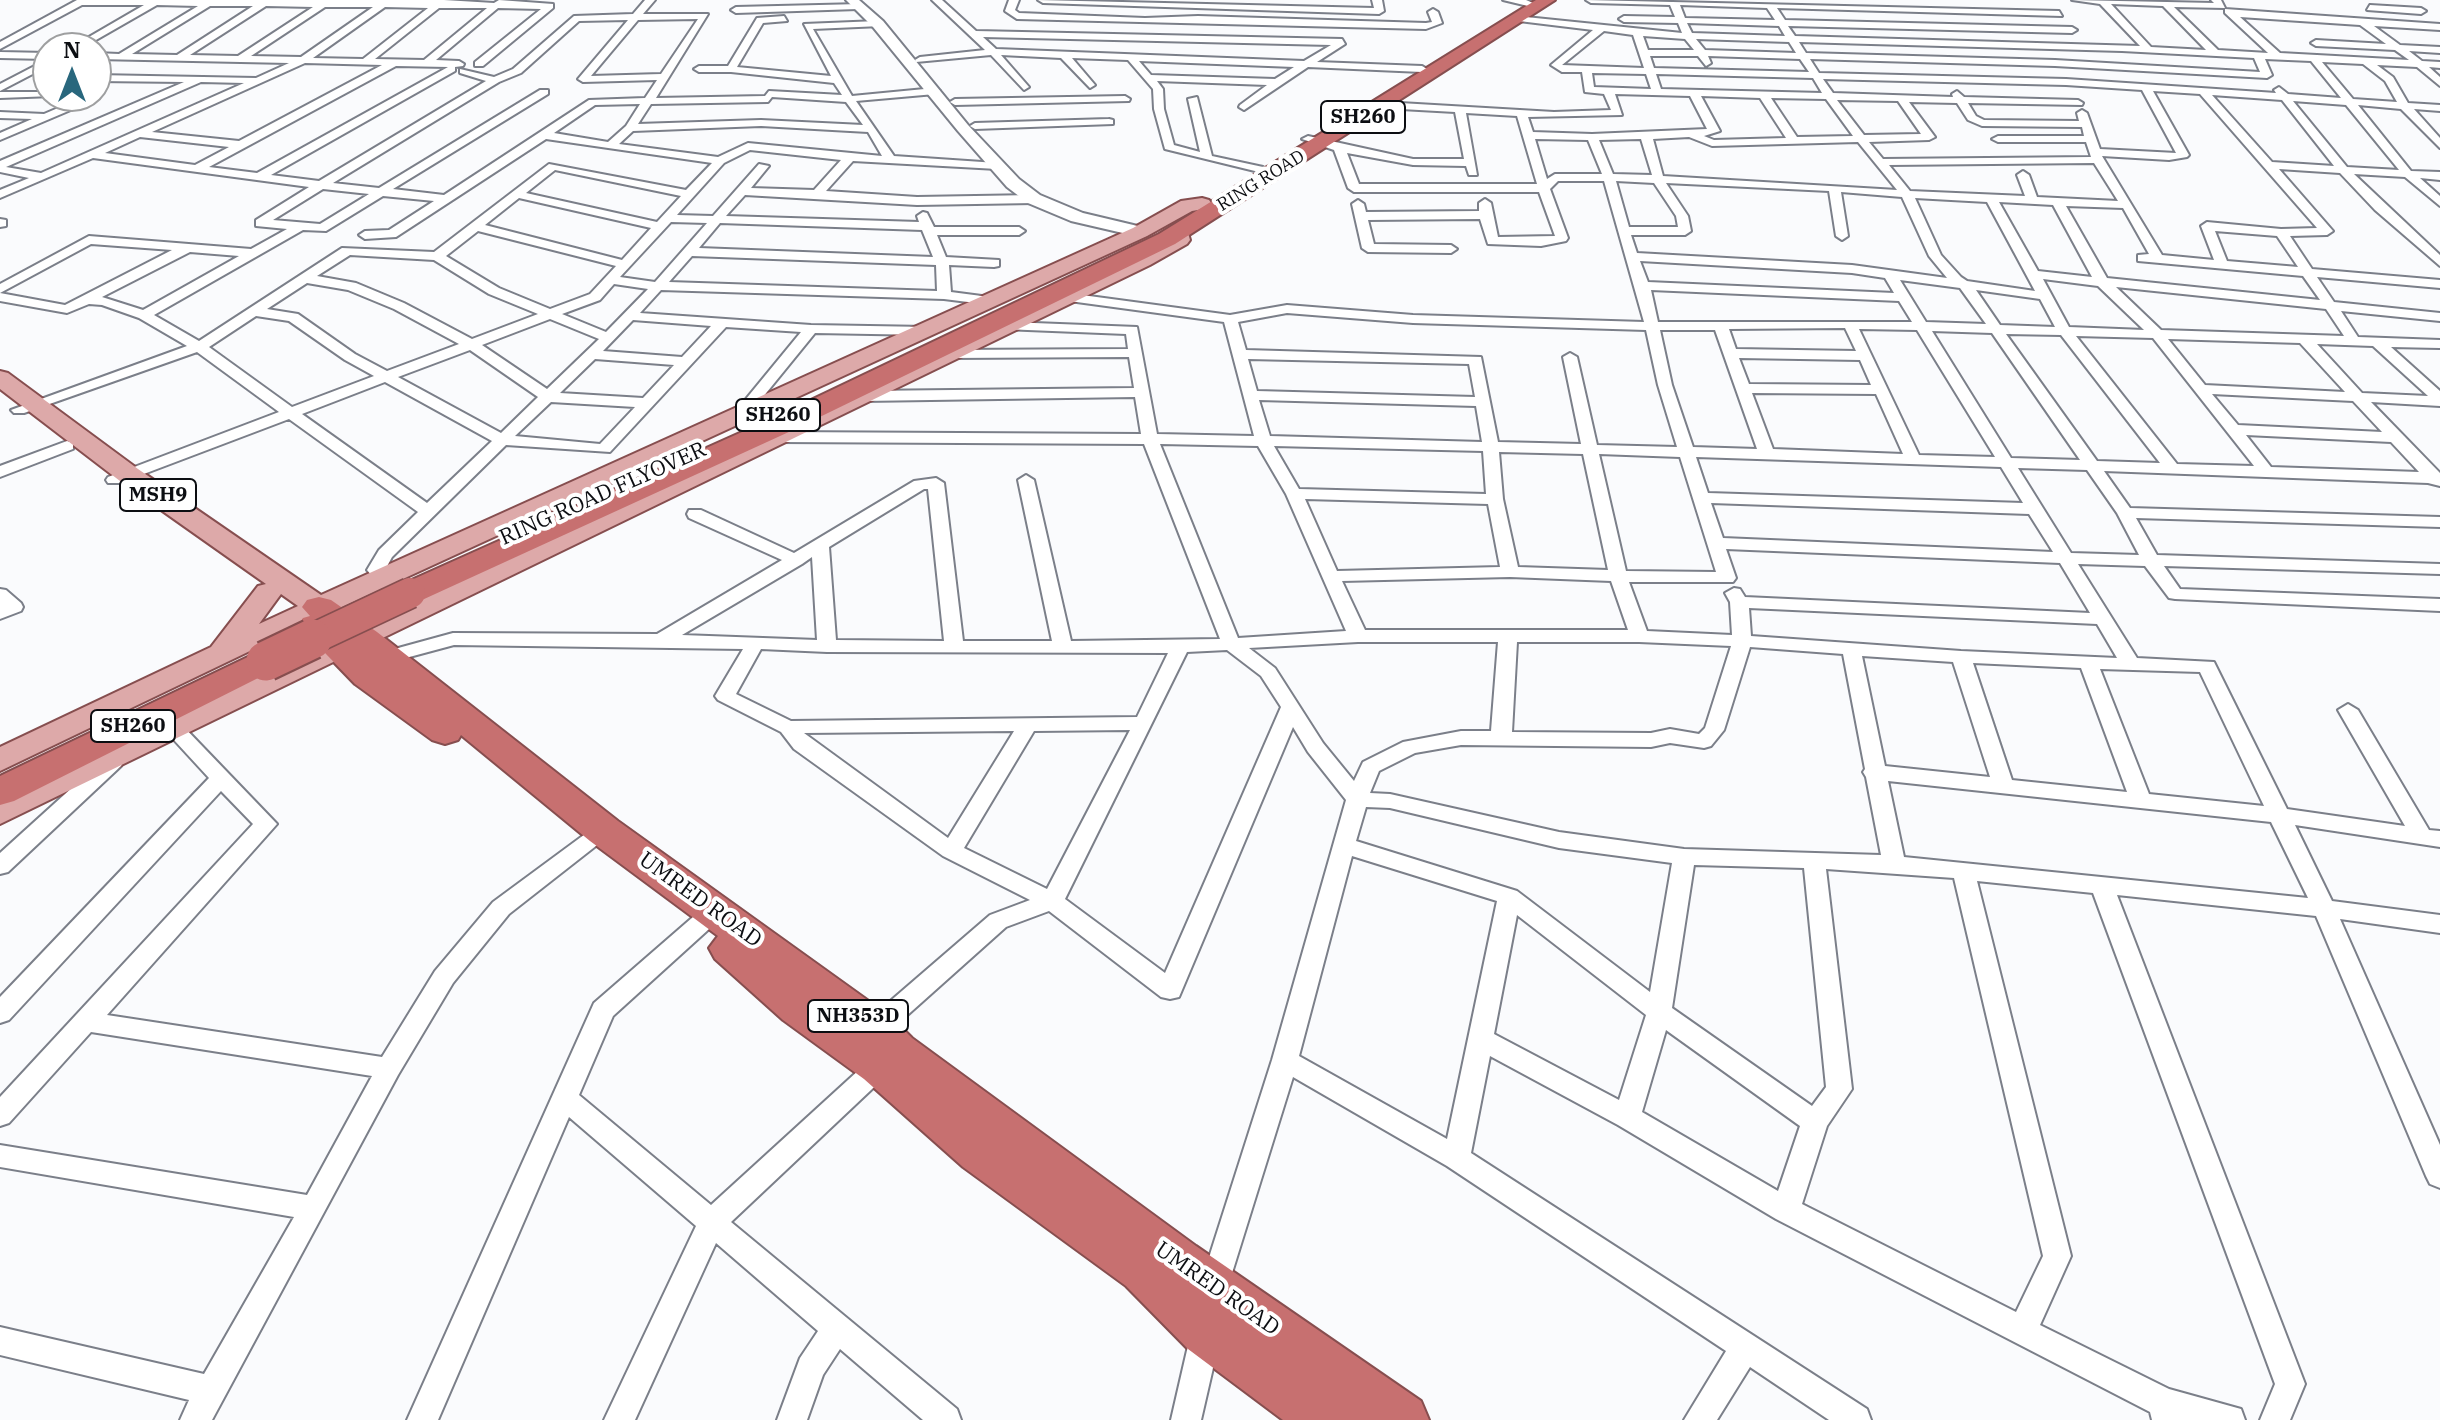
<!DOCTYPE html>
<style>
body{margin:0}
#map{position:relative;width:2440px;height:1420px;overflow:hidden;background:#fafbfd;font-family:"IBM Plex Serif",serif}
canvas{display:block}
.north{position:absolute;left:32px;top:32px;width:80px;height:80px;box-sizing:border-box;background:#fff;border:2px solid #9e9fa0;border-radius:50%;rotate:0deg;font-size:22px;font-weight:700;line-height:32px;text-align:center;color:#0c0e12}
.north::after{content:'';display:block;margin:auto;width:28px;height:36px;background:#29677d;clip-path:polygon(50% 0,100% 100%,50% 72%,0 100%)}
</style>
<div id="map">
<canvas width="2440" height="1420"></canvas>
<div class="north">N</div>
</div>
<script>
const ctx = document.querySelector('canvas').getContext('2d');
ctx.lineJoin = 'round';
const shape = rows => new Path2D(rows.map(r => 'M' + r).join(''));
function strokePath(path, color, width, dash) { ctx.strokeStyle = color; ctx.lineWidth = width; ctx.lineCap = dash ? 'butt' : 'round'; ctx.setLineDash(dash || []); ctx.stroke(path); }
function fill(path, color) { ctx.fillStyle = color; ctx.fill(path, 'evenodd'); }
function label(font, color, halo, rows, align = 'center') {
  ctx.font = font + ' "IBM Plex Serif",serif'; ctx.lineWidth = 8; ctx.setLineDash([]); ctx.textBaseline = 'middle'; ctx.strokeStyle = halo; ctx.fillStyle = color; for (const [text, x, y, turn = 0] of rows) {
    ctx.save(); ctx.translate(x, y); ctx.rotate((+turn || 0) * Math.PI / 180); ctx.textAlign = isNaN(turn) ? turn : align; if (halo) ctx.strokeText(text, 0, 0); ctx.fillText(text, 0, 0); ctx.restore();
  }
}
const street = shape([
 [77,0,444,0,494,3,499,0,553,4,553,8,483,66,475,66,475,62,541,9,498,8,436,60,459,61,464,64,463,66,455,67,455,71,271,175,319,181,486,81,460,73,460,69,494,77,513,69,574,16,633,14,645,0,655,0,643,14,708,14,656,98,765,96,769,91,842,95,834,83,731,72,699,72,694,69,699,66,728,66,757,18,784,16,787,21,763,23,737,67,831,76,804,24,878,21,881,26,813,29,852,96,935,88,940,91,935,94,856,101,894,156,997,163,1003,166,997,169,853,161,826,191,917,197,1034,195,1040,199,1034,203,917,205,745,195,726,216,919,222,917,216,923,212,927,213,934,227,1019,227,1025,231,1019,235,937,235,946,257,999,260,999,266,994,267,949,265,951,292,997,298,999,301,992,305,944,299,661,290,640,313,811,325,927,327,934,331,927,335,815,333,745,419,740,421,732,416,801,332,726,327,610,452,506,445,392,557,385,570,402,590,393,595,387,594,367,570,379,550,418,512,289,419,120,483,108,483,106,480,108,477,279,412,197,352,24,413,14,413,11,410,187,346,139,318,102,305,89,304,67,313,0,301,0,284,89,236,251,249,287,229,256,226,256,220,309,187,93,158,0,198,0,190,29,178,0,172,0,161,184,82,96,81,96,75,256,78,289,63,96,59,96,53,119,54,198,6,157,5,82,48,70,48,144,5,82,5,0,49,0,42,77,0],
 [210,6,253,6,177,55,132,54,210,6],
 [266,6,313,7,238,56,190,55,266,6],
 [325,7,373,7,301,57,251,56,325,7],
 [385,7,428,8,363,59,313,58,385,7],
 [439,8,487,8,424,60,375,59,439,8],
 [698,19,661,74,591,76,638,20,698,19],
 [628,20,578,79,583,82,657,80,645,98,589,100,444,195,393,189,548,94,548,90,540,90,379,188,333,183,499,82,521,73,579,21,628,20],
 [305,63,382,65,239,141,152,132,305,63],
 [396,66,448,67,257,173,209,167,396,66],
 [201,82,244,83,41,173,6,167,201,82],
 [772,97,846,102,863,125,761,120,638,124,651,104,768,102,772,97],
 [640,104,626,126,608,142,554,133,595,105,640,104],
 [761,126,868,132,882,156,748,143,718,157,619,144,633,131,761,126],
 [140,137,229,147,195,165,105,153,140,137],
 [546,139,712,163,686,190,549,164,434,252,342,248,199,341,154,315,303,230,326,231,383,196,434,201,389,230,365,231,359,235,365,239,396,237,546,139],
 [750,150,841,160,814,190,751,188,769,166,759,164,713,216,677,215,724,163,750,150],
 [555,170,681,196,657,222,526,193,555,170],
 [323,189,369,194,320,224,273,220,323,189],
 [519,198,651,228,622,260,485,225,519,198],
 [671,222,707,223,655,282,620,277,671,222],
 [720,223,922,230,933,257,699,248,720,223],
 [478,231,616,266,590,294,550,309,499,288,446,256,478,231],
 [91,244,172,250,65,305,0,293,91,244],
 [190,252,239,256,143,310,102,297,190,252],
 [350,255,434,260,489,294,538,314,472,339,404,303,356,283,317,276,350,255],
 [692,256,936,265,937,291,669,282,692,256],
 [307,283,348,290,394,309,459,344,387,371,355,354,298,314,267,309,307,283],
 [614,284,648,289,606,332,562,314,600,300,614,284],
 [256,316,289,321,345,360,374,376,292,407,209,347,256,316],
 [550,319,599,339,547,389,482,345,550,319],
 [633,320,711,326,682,357,603,351,633,320],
 [470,350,538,397,501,433,398,377,470,350],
 [595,359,674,365,643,398,560,393,595,359],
 [385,382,492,441,427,503,302,414,385,382],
 [551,402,635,407,600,444,515,436,551,402],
 [932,0,942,0,976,31,1342,39,1345,44,1317,62,1422,66,1427,69,1422,72,1308,67,1244,110,1239,107,1240,105,1267,85,1157,81,1163,89,1164,109,1174,145,1200,152,1188,99,1197,97,1212,156,1263,167,1263,171,1259,172,1165,149,1154,109,1153,89,1128,60,1072,58,1095,85,1090,88,1061,58,1001,55,1029,87,1024,90,991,55,916,62,915,60,920,57,985,50,932,0],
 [983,37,1331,45,1304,61,996,49,983,37],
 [1139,61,1294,67,1275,79,1151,75,1139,61],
 [1009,0,1019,0,1015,10,1019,13,1145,18,1198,16,1426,23,1432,22,1428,12,1433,9,1438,12,1442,23,1426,29,1017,19,1005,11,1009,0],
 [1038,0,1374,8,1372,0,1382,0,1384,11,1379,14,1043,3,1038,0],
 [1503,0,1526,0,1533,3,1528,6,1503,0],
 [1586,0,2059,11,2062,16,1777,8,1785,20,2072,27,2077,30,2072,33,1788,26,1795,36,2140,46,2100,4,2072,0,2214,3,2211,0,2221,0,2225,8,2174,7,2218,50,2268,53,2225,13,2225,9,2440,24,2440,30,2374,26,2400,45,2440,47,2440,53,2409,51,2422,61,2440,62,2440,68,2429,67,2440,77,2440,86,2417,67,2377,65,2393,77,2408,103,2440,105,2440,111,2414,109,2440,138,2440,148,2401,109,2358,105,2411,171,2440,172,2440,180,2420,178,2440,196,2440,206,2405,177,2354,174,2440,255,2440,266,2375,210,2340,173,2279,169,2333,231,2327,235,2290,236,2312,269,2440,280,2440,288,2317,277,2334,302,2440,313,2440,321,2341,311,2358,337,2440,340,2440,348,2391,347,2440,391,2440,406,2371,402,2440,473,2440,486,2428,483,2104,471,2130,508,2440,517,2440,527,2136,518,2157,555,2440,564,2440,574,2164,566,2180,589,2440,599,2440,611,2175,599,2169,598,2145,566,2078,564,2137,658,2214,662,2287,809,2405,826,2338,710,2348,704,2358,710,2429,830,2440,831,2440,847,2295,825,2332,901,2440,915,2440,933,2340,919,2440,1145,2440,1188,2430,1184,2426,1176,2316,916,2117,895,2305,1384,2290,1420,2260,1420,2275,1384,2093,893,1977,881,2071,1256,2040,1325,2169,1389,2241,1409,2245,1420,2152,1420,2150,1412,1776,1219,1618,1125,1490,1056,1471,1153,1867,1409,1871,1420,1829,1420,1750,1367,1717,1420,1684,1420,1726,1351,1447,1166,1293,1077,1227,1289,1223,1298,1213,1302,1203,1298,1199,1289,1272,1060,1346,800,1308,752,1293,727,1179,997,1170,999,1161,997,1049,911,1006,927,884,1036,875,1039,866,1036,863,1029,866,1022,990,915,1030,900,943,856,794,749,781,732,718,700,715,696,743,649,454,645,387,663,377,657,380,653,453,633,657,634,782,560,689,518,687,514,689,510,701,510,794,553,914,481,936,478,944,483,963,641,1052,641,1018,480,1026,475,1034,480,1071,641,1220,639,1144,444,779,442,771,437,779,432,1141,434,1135,397,863,401,855,396,863,391,1134,388,1129,357,949,358,942,354,949,350,1128,349,1126,334,1003,329,1001,326,1008,322,1137,327,1157,434,1254,436,1224,322,1062,300,1060,297,1067,293,1230,315,1287,305,1413,315,1644,322,1604,181,1558,181,1550,189,1568,238,1566,241,1541,246,1488,244,1480,219,1368,220,1374,244,1451,245,1457,249,1451,253,1368,252,1362,248,1352,204,1358,200,1364,204,1366,212,1479,211,1479,203,1485,199,1491,203,1498,237,1555,236,1539,192,1354,192,1348,188,1334,150,1302,139,1308,136,1413,159,1464,159,1455,112,1383,108,1378,105,1383,102,1554,112,1611,110,1604,94,1585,92,1582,72,1562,72,1551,65,1593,30,1519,21,1516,16,1682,33,1678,23,1624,22,1619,19,1624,16,1675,17,1670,5,1591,3,1586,0],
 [2111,4,2163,6,2206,50,2151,47,2111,4],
 [1680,5,1767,8,1775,20,1685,18,1680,5],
 [2240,17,2360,25,2386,44,2316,40,2311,43,2316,46,2395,50,2409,60,2280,53,2240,17],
 [1687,23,1779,26,1785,36,1692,33,1687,23],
 [1604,31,1633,35,1644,68,1562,65,1604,31],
 [1643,36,1685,39,1694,50,1648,50,1643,36],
 [1696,39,1789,42,1796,53,1705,50,1696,39],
 [1799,42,2122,51,2254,58,2260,72,2055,60,1806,53,1799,42],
 [1650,56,1698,56,1706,66,1711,63,1708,56,1800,59,1809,72,1654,68,1650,56],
 [1810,59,2055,66,2267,78,2272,75,2265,59,2311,61,2341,98,2288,94,2279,87,2274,90,2276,93,2066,79,1819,73,1810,59],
 [2322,62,2363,64,2385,81,2397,102,2353,99,2322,62],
 [1592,73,1646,74,1651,89,1594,87,1592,73],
 [1656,74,1813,78,1822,93,1661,89,1656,74],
 [1823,79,2066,85,2142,90,2176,153,2100,149,2087,113,2082,110,2077,113,2079,121,1984,120,1976,116,1968,103,2082,105,2083,103,2078,100,1964,97,1957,91,1952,94,1953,97,1833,93,1823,79],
 [2153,91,2200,94,2317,228,2281,229,2207,222,2201,226,2214,260,2162,255,2102,156,2169,160,2187,157,2189,155,2153,91],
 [1615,94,1690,96,1707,129,1592,134,1533,132,1528,117,1622,115,1615,94],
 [2212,95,2282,100,2334,166,2272,162,2212,95],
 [1701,96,1760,98,1786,138,1714,140,1704,136,1720,131,1701,96],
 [1771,98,1826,99,1853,136,1797,137,1771,98],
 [1837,100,1898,101,1921,134,1864,135,1837,100],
 [2293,101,2346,105,2399,170,2347,167,2293,101],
 [1909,102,1957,103,1968,120,1982,126,2082,127,2084,136,1998,136,1992,139,1998,142,2086,142,2091,157,1883,159,1869,142,1929,140,1935,137,1909,102],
 [1466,113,1517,116,1537,184,1359,184,1347,153,1413,165,1466,166,1469,175,1477,175,1466,113],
 [1689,137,1712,146,1858,142,1897,190,1663,176,1653,139,1689,137],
 [1535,139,1588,140,1602,174,1555,174,1547,179,1535,139],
 [1641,139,1652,175,1613,174,1599,140,1641,139],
 [2094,163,2118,201,2037,197,2029,175,2023,171,2017,175,2025,196,1910,191,1889,165,2094,163],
 [1616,181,1654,183,1676,216,1678,227,1629,227,1616,181],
 [1666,183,1829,191,1836,236,1842,240,1848,236,1841,192,1902,197,1929,256,1947,278,1852,265,1637,253,1631,235,1685,235,1691,231,1688,216,1666,183],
 [1915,198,1987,202,2035,291,1967,281,1961,277,1941,255,1915,198],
 [1999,202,2053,205,2092,277,2038,271,1999,202],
 [2066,206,2123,208,2149,254,2138,255,2138,261,2303,276,2320,300,2107,278,2066,206],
 [2215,231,2277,236,2298,267,2227,261,2215,231],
 [1640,261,1852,273,1885,278,1894,293,1648,282,1640,261],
 [2043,279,2098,286,2144,330,2069,327,2043,279],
 [1900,280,1960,288,1986,324,1926,322,1900,280],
 [2116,287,2326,309,2344,336,2161,330,2116,287],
 [1651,290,1899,301,1912,322,1658,322,1651,290],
 [1976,290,2040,299,2055,327,2000,325,1976,290],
 [1287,313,1413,323,1646,330,1658,385,1677,447,1597,445,1577,357,1570,353,1563,357,1581,444,1498,442,1481,357,1246,350,1238,322,1287,313],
 [1845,328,1856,351,1736,349,1729,329,1845,328],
 [1859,329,1917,330,1995,457,1919,455,1859,329],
 [1660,330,1715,330,1757,449,1693,447,1672,385,1660,330],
 [1932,331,1992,333,2080,460,2011,458,1932,331],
 [2006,334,2061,335,2160,463,2097,461,2006,334],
 [2076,336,2153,338,2254,466,2177,464,2076,336],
 [2168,339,2300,343,2345,392,2205,385,2168,339],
 [2317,344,2373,346,2428,396,2362,393,2317,344],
 [1739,358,1860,360,1871,385,1749,384,1739,358],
 [1248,359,1469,364,1475,397,1257,391,1248,359],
 [1752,393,1876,394,1903,454,1773,449,1752,393],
 [2212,394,2353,401,2382,432,2238,425,2212,394],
 [1259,400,1476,406,1482,442,1270,436,1259,400],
 [2246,435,2391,442,2419,472,2271,467,2246,435],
 [1160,444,1258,446,1286,494,1346,631,1238,638,1160,444],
 [1274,446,1483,451,1486,494,1299,489,1274,446],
 [1499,452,1583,454,1608,570,1518,567,1503,499,1499,452],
 [1599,454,1680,457,1716,572,1626,571,1599,454],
 [1696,457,2001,467,2023,503,1708,493,1696,457],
 [2018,468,2087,470,2117,513,2139,555,2071,553,2018,468],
 [924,489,928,489,944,641,836,640,829,547,924,489],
 [1305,499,1488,504,1500,567,1337,571,1305,499],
 [1711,503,2029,514,2053,552,1723,538,1711,503],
 [1726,549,2060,563,2090,613,1745,597,1740,589,1734,588,1725,593,1730,602,1732,635,1647,631,1629,582,1733,582,1736,578,1726,549],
 [812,557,817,640,682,635,802,564,812,557],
 [1510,577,1611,581,1628,630,1365,630,1342,581,1510,577],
 [1749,608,2097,624,2117,658,1961,651,1751,636,1749,608],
 [1358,642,1498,642,1491,731,1461,731,1403,742,1363,762,1354,781,1323,743,1275,668,1249,648,1358,642],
 [1517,642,1639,642,1731,646,1705,728,1699,734,1670,729,1651,733,1512,732,1517,642],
 [1750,647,1843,654,1865,769,1863,772,1866,777,1881,855,1684,849,1559,832,1390,794,1370,793,1379,771,1415,753,1461,745,1651,747,1670,743,1704,748,1711,746,1724,730,1750,647],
 [761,649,827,652,1168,653,1137,717,791,721,736,694,761,649],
 [1227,650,1261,676,1281,707,1165,973,1065,899,1187,652,1227,650],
 [1862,656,1953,662,1990,777,1885,766,1862,656],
 [1973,663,2081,668,2127,792,2012,780,1973,663],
 [2100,669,2200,672,2264,806,2149,794,2100,669],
 [1130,730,1047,889,964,848,1034,731,1130,730],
 [1014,731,948,838,804,733,1014,731],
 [1888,781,2271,822,2308,898,1904,857,1888,781],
 [1366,807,1390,808,1559,848,1672,863,1650,992,1517,891,1356,841,1366,807],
 [1352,856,1497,901,1447,1139,1299,1056,1352,856],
 [1694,865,1804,868,1826,1087,1812,1106,1672,1008,1694,865],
 [1826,869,1954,878,2043,1256,2016,1312,1802,1204,1827,1126,1852,1089,1826,869],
 [1517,915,1646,1015,1619,1100,1494,1034,1517,915],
 [1666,1030,1800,1126,1778,1191,1642,1112,1666,1030],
 [861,4,858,9,736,13,731,10,736,7,861,4],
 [2370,5,2421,8,2426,11,2421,14,2367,10,2370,5],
 [0,52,48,53,48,59,0,58,0,52],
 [48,59,48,66,0,91,0,84,48,59],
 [0,92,48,92,48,96,53,96,0,98,0,92],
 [96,93,100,96,99,98,0,140,0,133,32,119,0,118,0,112,44,114,86,96,96,96,96,93],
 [1125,96,1130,99,1129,101,955,105,950,102,955,99,1125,96],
 [1109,119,1113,120,1113,124,975,129,970,126,975,123,1109,119],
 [0,219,6,220,6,226,0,227,0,219],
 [67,441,73,443,73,449,0,477,0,466,67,441],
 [0,589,6,590,21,603,23,607,21,611,0,619,0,589],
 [173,722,180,723,277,824,107,1015,382,1057,435,971,493,902,596,826,604,823,612,826,615,831,509,914,453,983,398,1075,212,1420,180,1420,189,1400,0,1355,0,1327,204,1374,294,1217,0,1167,0,1145,307,1195,372,1076,91,1032,9,1123,0,1126,0,1097,253,824,221,791,9,1020,0,1023,0,997,209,778,163,728,173,722],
 [114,754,124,761,121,766,8,872,0,874,0,853,107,756,114,754],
 [701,914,709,917,713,923,709,929,613,1016,579,1095,711,1205,871,1059,880,1056,889,1059,893,1066,889,1073,731,1222,957,1409,961,1420,923,1420,840,1349,823,1375,807,1420,777,1420,800,1358,818,1331,716,1243,635,1420,604,1420,696,1226,569,1117,438,1420,407,1420,594,1003,693,917,701,914],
 [1206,1319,1216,1323,1221,1333,1201,1420,1171,1420,1191,1333,1196,1323,1206,1319]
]);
const secondary = shape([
 [846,0,859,0,883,21,968,125,1019,179,1040,195,1083,213,1146,228,1149,232,1146,236,1140,237,1071,221,1028,203,1007,187,958,131,873,27,846,0]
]);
const primary = shape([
 [1202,198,1209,200,1212,204,1209,208,1192,211,1147,236,329,613,0,771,0,747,211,647,258,586,266,584,120,481,0,389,0,371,8,373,138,469,321,595,1133,228,1181,201,1202,198],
 [281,594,298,606,259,624,278,598,281,594],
 [1178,227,1188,233,1190,240,1187,244,1150,265,0,824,0,798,1136,257,1169,238,1171,229,1178,227]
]);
const highway = shape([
 [1536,0,1555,0,1175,244,791,431,422,600,410,603,398,600,394,593,398,586,771,419,1159,234,1536,0],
 [319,597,331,600,377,632,618,821,891,1017,912,1038,1196,1246,1421,1401,1429,1420,1283,1420,1188,1349,1126,1286,963,1167,864,1079,783,1020,715,959,709,948,718,936,590,841,461,735,458,740,445,744,432,740,355,684,298,625,303,618,310,616,302,607,307,600,319,597],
 [266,651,278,654,283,661,278,668,14,801,0,805,0,776,254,654,266,651]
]);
const highwayBridgeFar1 = shape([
 [308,641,410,593]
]);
const highwayBridge = shape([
 [266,661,312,639]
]);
const farStreetnames = [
 ["RING ROAD",1261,181,-32]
];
const shields = [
 [1363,117,84],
 [778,415,84],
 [158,495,76],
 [133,726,84],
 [858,1016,100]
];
const shieldNames = [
 ["SH260",1363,117],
 ["SH260",778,415],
 ["MSH9",158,495],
 ["SH260",133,726],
 ["NH353D",858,1016]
];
const streetNames = [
 ["RING ROAD FLYOVER",603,494,-24],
 ["UMRED ROAD",700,900,36],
 ["UMRED ROAD",1217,1289,35]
];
strokePath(street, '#7b7f89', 4);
strokePath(secondary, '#7b7f89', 4);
strokePath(primary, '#864e4f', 4);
strokePath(highway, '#864e4f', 4);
fill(street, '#fff');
fill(secondary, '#fff');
fill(primary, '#dda9a9');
fill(highway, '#c77070');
strokePath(highwayBridgeFar1, '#864e4f', 33, []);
strokePath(highwayBridge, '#864e4f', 43, []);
strokePath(highwayBridgeFar1, '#c77070', 30);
strokePath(highwayBridge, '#c77070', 39);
label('18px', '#0c0e12', '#fff', farStreetnames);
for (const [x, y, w] of shields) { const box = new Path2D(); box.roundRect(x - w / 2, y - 16, w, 32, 6); ctx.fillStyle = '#fff'; ctx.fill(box); strokePath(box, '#0c0e12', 2); }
label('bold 20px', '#0c0e12', null, shieldNames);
label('22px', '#0c0e12', '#fff', streetNames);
</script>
